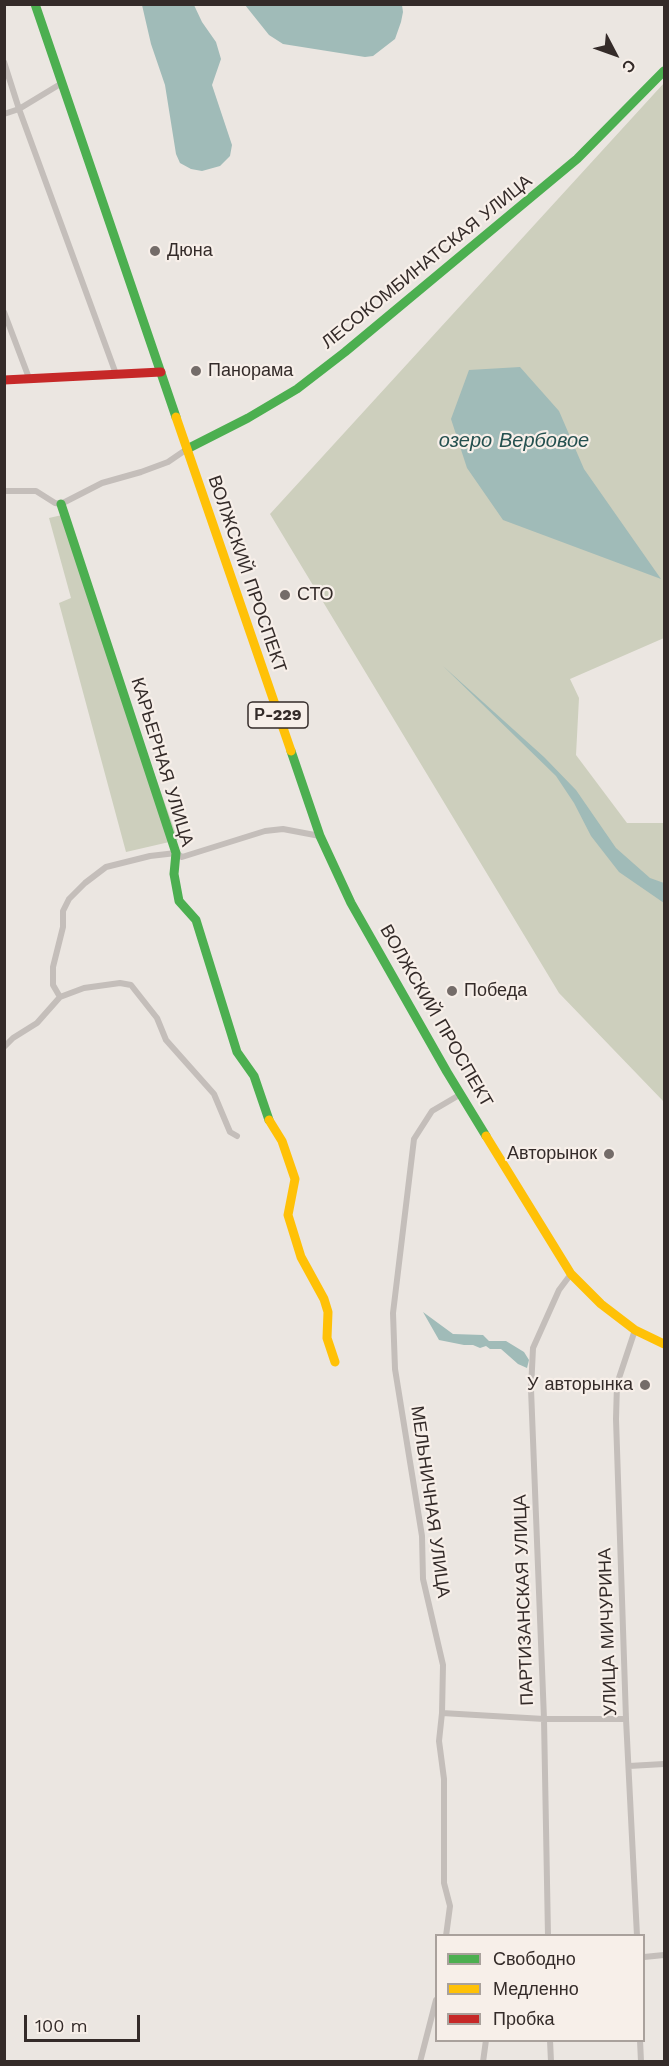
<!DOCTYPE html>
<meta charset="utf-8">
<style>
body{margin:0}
#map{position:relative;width:669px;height:2066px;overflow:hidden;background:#ebe6e1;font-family:"Work Sans",sans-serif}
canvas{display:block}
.frame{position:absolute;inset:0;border:6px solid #342b29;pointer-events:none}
.legend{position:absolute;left:435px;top:1934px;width:210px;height:108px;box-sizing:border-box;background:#f7efe9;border:2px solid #a9a19c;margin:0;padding:8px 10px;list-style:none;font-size:18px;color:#342b29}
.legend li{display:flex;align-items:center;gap:12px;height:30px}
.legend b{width:30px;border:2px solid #a9a19c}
.north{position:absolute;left:585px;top:24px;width:60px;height:60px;-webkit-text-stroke:4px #f7efe9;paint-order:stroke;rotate:131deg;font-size:16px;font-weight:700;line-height:24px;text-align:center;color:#342b29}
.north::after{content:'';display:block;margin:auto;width:21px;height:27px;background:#342b29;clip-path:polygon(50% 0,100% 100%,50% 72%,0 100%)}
.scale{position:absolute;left:24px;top:2015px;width:116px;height:27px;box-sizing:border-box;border:3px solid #342b29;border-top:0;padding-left:8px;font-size:18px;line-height:21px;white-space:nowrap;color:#342b29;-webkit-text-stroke:4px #f7efe9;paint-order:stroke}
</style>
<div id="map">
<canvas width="669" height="2066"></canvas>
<div class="frame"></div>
<ul class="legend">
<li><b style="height:8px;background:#4caf50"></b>Свободно</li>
<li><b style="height:8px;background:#ffc107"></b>Медленно</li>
<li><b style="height:8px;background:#c62828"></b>Пробка</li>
</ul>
<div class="north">С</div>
<div class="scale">100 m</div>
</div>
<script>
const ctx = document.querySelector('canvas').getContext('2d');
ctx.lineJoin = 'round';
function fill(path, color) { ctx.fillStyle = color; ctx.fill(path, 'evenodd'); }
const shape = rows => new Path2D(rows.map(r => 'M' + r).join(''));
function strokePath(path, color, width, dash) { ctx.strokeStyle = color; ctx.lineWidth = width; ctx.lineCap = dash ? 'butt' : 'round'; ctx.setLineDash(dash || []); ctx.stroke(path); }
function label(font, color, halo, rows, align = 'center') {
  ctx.font = font + ' "Work Sans",sans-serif'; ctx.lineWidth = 4.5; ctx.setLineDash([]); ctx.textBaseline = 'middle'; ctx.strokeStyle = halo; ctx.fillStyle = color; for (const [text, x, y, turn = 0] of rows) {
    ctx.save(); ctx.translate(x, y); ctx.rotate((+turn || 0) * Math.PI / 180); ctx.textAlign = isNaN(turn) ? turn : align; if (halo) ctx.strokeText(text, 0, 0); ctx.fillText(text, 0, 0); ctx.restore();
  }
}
const green = shape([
 [664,83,664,638,570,679,579,698,576,755,627,823,664,823,664,1102,559,993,270,514],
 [62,515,178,840,126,852,59,603,71,598,49,518]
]);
const water = shape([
 [142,5,194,5,202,22,216,42,221,59,212,85,232,145,230,156,220,166,202,171,191,169,180,163,176,154,165,85,151,44],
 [245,5,402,5,403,12,401,22,395,39,373,56,365,57,283,44,269,35],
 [520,367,559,411,584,469,661,579,503,520,467,468,451,419,469,370],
 [443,666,544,757,576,790,616,848,650,878,664,883,664,903,619,872,591,836,574,803,556,776],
 [423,1312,453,1334,483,1335,489,1341,506,1341,524,1352,529,1360,527,1368,518,1364,501,1349,490,1349,486,1346,480,1348,473,1345,464,1345,439,1340]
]);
const street = shape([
 [4,62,19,109,116,374],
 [4,114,19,109,62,83],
 [4,312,29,378],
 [4,491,36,491,55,503,61,504,102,483,141,472,168,462,187,449],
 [60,997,84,988,120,983,131,985,157,1018,166,1040,214,1094,230,1132,237,1136],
 [4,1047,13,1038,37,1023,60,997,53,985,53,967,63,927,63,911,69,899,85,883,106,867,150,856,176,853,182,857,265,831,283,829,320,836],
 [635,1330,617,1384,616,1419,626,1719,637,1936],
 [442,1713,544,1719,626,1719],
 [629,1766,664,1764],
 [446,1936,450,1906,444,1883,444,1779,439,1741,442,1713,443,1665,423,1579,422,1536,395,1369,393,1313,414,1139,432,1111,461,1094],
 [548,1936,544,1719,531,1389,533,1348,559,1290,571,1274],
 [644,1957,664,1955],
 [550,2040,551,2062],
 [640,2040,641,2062],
 [420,2062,436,2000],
 [483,2062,486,2040]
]);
const fast = shape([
 [35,4,176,417],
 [187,449,248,418,297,389,345,352,577,159,664,71],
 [61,504,176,853,174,874,179,901,196,920,237,1052,254,1076,269,1120],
 [291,751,320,836,351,903,447,1072,486,1136]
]);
const slow = shape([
 [176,417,291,751],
 [269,1120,282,1141,295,1179,288,1215,301,1257,324,1299,328,1312,327,1338,335,1362],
 [486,1136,571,1274,601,1304,635,1330,664,1344]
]);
const jam = shape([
 [4,380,161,372]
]);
const markers = [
 [155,251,6,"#746c69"],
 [196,371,6,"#746c69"],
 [285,595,6,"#746c69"],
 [452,991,6,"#746c69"],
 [609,1154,6,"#746c69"],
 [645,1385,6,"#746c69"]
];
const shields = [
 [278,715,60]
];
const shieldNames = [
 ["Р-229",278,715]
];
const poiNames = [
 ["Дюна",167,251],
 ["Панорама",208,371],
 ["СТО",297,595],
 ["Победа",464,991],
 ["Авторынок",597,1154,"right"],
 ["У авторынка",633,1385,"right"]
];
const streetNames = [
 ["ЛЕСОКОМБИНАТСКАЯ УЛИЦА",427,262,-39],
 ["ВОЛЖСКИЙ ПРОСПЕКТ",247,574,71],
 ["КАРЬЕРНАЯ УЛИЦА",162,762,73],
 ["ВОЛЖСКИЙ ПРОСПЕКТ",436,1016,60],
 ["МЕЛЬНИЧНАЯ УЛИЦА",430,1502,82],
 ["ПАРТИЗАНСКАЯ УЛИЦА",524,1600,-92],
 ["УЛИЦА МИЧУРИНА",608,1632,-92]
];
const waterNames = [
 ["озеро Вербовое",514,441]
];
fill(green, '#cdcfbd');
fill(water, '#a0bbb8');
strokePath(street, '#c4beba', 6);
strokePath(fast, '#4caf50', 9);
strokePath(slow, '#ffc107', 9);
strokePath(jam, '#c62828', 9);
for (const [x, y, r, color] of markers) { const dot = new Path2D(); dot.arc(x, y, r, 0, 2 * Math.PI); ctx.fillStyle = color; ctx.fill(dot); strokePath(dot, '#f7efe9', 2); }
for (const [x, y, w] of shields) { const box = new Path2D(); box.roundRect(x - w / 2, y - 13, w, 26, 4.5); ctx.fillStyle = '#f7efe9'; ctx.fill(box); strokePath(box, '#342b29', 1.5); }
label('bold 16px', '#342b29', null, shieldNames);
label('18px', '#342b29', '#f7efe9', poiNames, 'left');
label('18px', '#342b29', '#f7efe9', streetNames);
label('italic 20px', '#24504f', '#f7efe9', waterNames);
</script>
